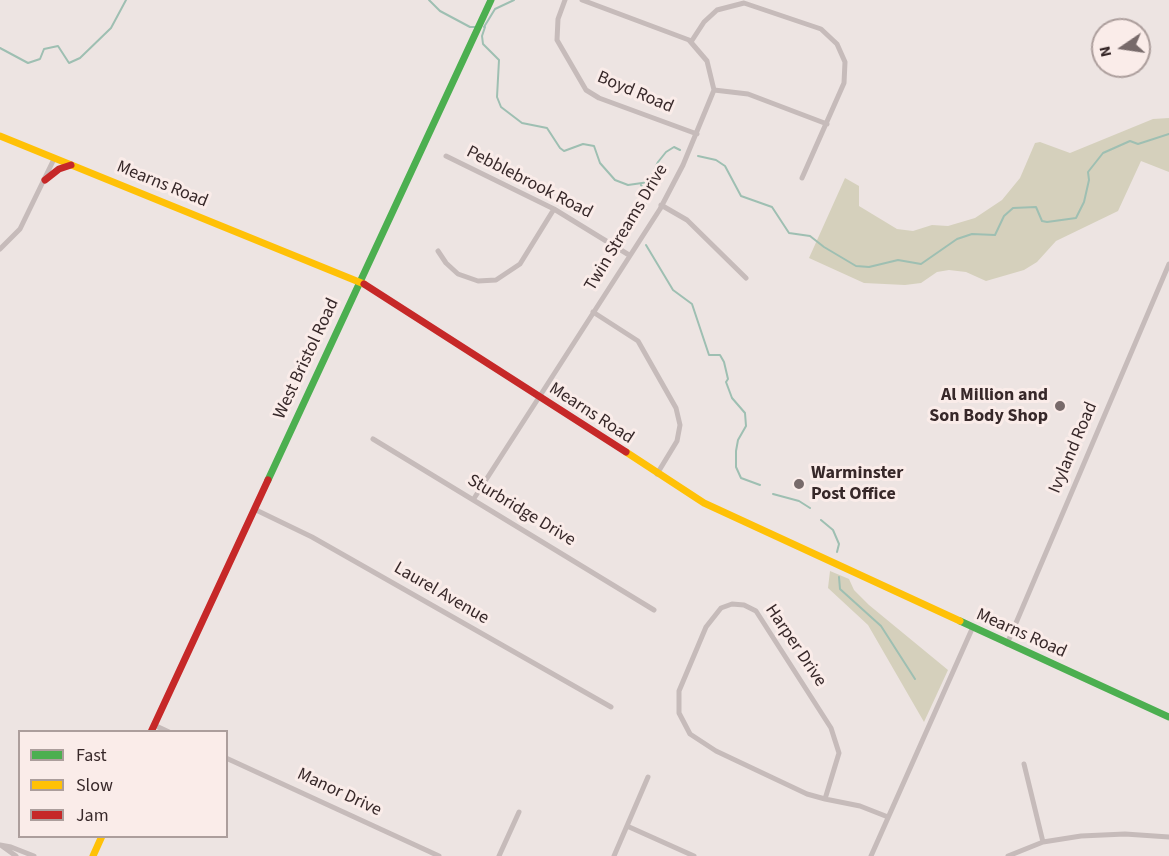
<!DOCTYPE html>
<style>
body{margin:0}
#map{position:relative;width:1169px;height:856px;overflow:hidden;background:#ede4e2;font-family:"Source Sans 3",sans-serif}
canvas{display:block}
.legend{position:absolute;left:18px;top:730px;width:210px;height:108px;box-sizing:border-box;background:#faece9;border:2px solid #ac9e9c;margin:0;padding:8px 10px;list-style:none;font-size:18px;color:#372829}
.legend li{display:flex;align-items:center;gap:12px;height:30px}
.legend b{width:30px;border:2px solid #ac9e9c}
.north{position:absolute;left:1091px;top:18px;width:60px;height:60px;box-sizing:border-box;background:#faece9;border:2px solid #ac9e9c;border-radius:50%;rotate:257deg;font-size:16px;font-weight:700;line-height:24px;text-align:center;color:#372829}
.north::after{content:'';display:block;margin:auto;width:21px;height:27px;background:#776a6a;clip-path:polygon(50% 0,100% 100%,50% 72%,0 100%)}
</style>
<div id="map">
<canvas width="1169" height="856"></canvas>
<ul class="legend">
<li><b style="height:8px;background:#4caf50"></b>Fast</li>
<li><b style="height:8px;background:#ffc107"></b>Slow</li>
<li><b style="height:8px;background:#c62828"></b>Jam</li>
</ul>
<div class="north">N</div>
</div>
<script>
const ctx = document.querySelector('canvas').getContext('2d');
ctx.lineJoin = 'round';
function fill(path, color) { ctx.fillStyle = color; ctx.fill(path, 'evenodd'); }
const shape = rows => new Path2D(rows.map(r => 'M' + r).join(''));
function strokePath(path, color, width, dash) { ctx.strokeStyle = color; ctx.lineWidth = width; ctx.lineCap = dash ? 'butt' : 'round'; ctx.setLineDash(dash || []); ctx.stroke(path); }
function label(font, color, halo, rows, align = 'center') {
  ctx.font = font + ' "Source Sans 3",sans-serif'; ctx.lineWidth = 6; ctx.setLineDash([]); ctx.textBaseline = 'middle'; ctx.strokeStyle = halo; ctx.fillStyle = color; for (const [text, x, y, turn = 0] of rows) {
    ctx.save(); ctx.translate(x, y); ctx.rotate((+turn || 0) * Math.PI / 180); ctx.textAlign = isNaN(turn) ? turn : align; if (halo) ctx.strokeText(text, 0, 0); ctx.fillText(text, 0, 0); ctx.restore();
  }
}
const green = shape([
 [1169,118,1169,172,1141,161,1118,211,1056,241,1037,262,1024,270,986,281,966,272,949,270,937,272,921,283,905,285,864,283,809,258,845,178,859,186,859,206,897,229,913,231,932,225,948,226,975,218,1002,200,1020,178,1035,143,1040,142,1070,153,1153,119],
 [830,571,849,579,854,590,869,605,948,670,924,722,868,625,828,588]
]);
const stream = shape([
 [429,0,440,11,470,27,476,27],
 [484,27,495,9,514,0],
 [485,27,482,36,483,44,499,60,497,97,501,107,522,123,547,128,560,148,564,151,583,144,594,146,600,163,615,180,628,185,649,182,658,162,666,152,674,147,680,150],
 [0,48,28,63,40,59,44,49,58,46,69,63,80,58,111,28,126,0],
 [698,156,716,160,725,166,741,196,772,207,789,233,810,236,824,247,856,266,869,267,898,260,921,264,957,239,972,234,995,235,1004,216,1013,208,1036,207,1042,221,1047,222,1076,218,1084,202,1089,180,1088,172,1103,153,1130,141,1138,144,1169,134],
 [641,185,646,193,646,209],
 [646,245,673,290,692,304,709,355,720,355,724,362,728,379,726,382,732,398,745,413,746,426,738,440,736,451,736,467,741,478,760,485],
 [773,494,799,501,810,508],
 [821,520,833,530,839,544,837,552],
 [839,577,840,589,881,626,915,679]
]);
const street = shape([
 [565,0,558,19,557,40,586,90,599,98,697,134],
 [691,42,704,22,717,10,744,3,821,29,837,44,845,62,844,83,802,178],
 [714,90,748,94,827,124],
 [446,156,554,209,629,255],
 [661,205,687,220,746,278],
 [0,249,20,229,54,159],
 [438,251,446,263,458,274,478,281,496,280,520,264,554,209],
 [593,312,638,341,676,408,680,425,677,441,657,474],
 [373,439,654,610],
 [473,500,660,209,683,165,714,90,707,61,689,40,582,0],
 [254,509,312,537,611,707],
 [1007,644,1169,264],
 [154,725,169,732],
 [226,758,439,856],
 [1024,764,1043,842],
 [825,799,839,753,831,728,756,611,744,605,732,604,721,608,706,627,679,691,679,713,690,734,716,751,807,794,825,799,860,806,888,817],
 [627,826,694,856],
 [0,845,11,847,34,856],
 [2,846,16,856],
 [499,856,519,812],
 [614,856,648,777],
 [871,856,972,629],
 [1008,856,1043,842,1081,836,1125,834,1169,837]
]);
const fast = shape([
 [268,480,491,0],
 [960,621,1169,717]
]);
const slow = shape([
 [0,136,364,284],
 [626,452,704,503,960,621],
 [93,856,102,836]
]);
const jam = shape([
 [45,180,59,169,71,165],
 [364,284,626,452],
 [151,732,268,480]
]);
const markers = [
 [1060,406,6,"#776a6a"],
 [799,484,6,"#776a6a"]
];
const streetNames = [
 ["Boyd Road",635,93,23],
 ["Pebblebrook Road",529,183,27],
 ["Mearns Road",162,185,22],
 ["Twin Streams Drive",627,228,-59],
 ["West Bristol Road",307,359,-65],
 ["Mearns Road",591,414,33],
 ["Ivyland Road",1074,448,-67],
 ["Sturbridge Drive",521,511,31],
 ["Laurel Avenue",441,594,30],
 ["Mearns Road",1021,634,24],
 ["Harper Drive",795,646,56],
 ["Manor Drive",339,793,25]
];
const poiNames = [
 ["Al Million and",1048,396],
 ["Son Body Shop",1048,417],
 ["Warminster",811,474,"left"],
 ["Post Office",811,495,"left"]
];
fill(green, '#d5d0bc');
strokePath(stream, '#9ebfb2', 2);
strokePath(street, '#c6bbba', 5);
strokePath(fast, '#4caf50', 7);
strokePath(slow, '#ffc107', 7);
strokePath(jam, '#c62828', 7);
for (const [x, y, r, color] of markers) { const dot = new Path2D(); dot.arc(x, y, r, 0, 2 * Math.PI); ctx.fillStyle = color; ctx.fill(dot); strokePath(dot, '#faece9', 2); }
label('18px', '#372829', '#faece9', streetNames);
label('bold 18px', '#372829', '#faece9', poiNames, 'right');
</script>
